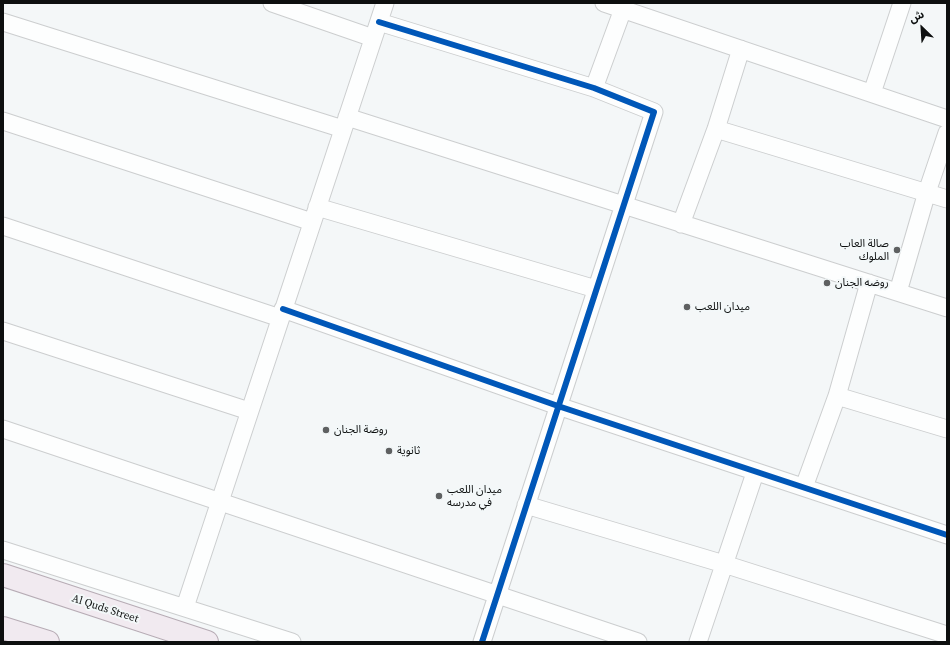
<!DOCTYPE html>
<meta charset="utf-8">
<style>
body{margin:0}
#map{position:relative;width:950px;height:645px;overflow:hidden;background:#f4f7f8;font-family:"Source Serif 4","Noto Sans Arabic",serif}
canvas{display:block}
.frame{position:absolute;inset:0;border:4px solid #0d0f0f;pointer-events:none}
.north{position:absolute;left:902px;top:8px;width:40px;height:40px;-webkit-text-stroke:3px #f3f8f9;paint-order:stroke;rotate:335deg;font-size:11px;font-weight:700;line-height:16px;text-align:center;color:#0d0f0f}
.north::after{content:'';display:block;margin:auto;width:14px;height:18px;background:#0d0f0f;clip-path:polygon(50% 0,100% 100%,50% 72%,0 100%)}
</style>
<div id="map">
<canvas width="950" height="645"></canvas>
<div class="frame"></div>
<div class="north">ش</div>
</div>
<script>
const ctx = document.querySelector('canvas').getContext('2d');
ctx.lineJoin = 'round';
const shape = rows => new Path2D(rows.map(r => 'M' + r).join(''));
function strokePath(path, color, width, dash) { ctx.strokeStyle = color; ctx.lineWidth = width; ctx.lineCap = dash ? 'butt' : 'round'; ctx.setLineDash(dash || []); ctx.stroke(path); }
function label(font, color, halo, rows, align = 'center') {
  ctx.font = font + ' "Source Serif 4","Noto Sans Arabic",serif'; ctx.lineWidth = 4; ctx.setLineDash([]); ctx.textBaseline = 'middle'; ctx.strokeStyle = halo; ctx.fillStyle = color; for (const [text, x, y, turn = 0] of rows) {
    ctx.save(); ctx.translate(x, y); ctx.rotate((+turn || 0) * Math.PI / 180); ctx.textAlign = isNaN(turn) ? turn : align; if (halo) ctx.strokeText(text, 0, 0); ctx.fillText(text, 0, 0); ctx.restore();
  }
}
const street = shape([
 [272,3,373,38],
 [604,3,947,119],
 [3,22,343,129],
 [379,22,594,88,654,112,482,642],
 [594,88,623,9],
 [872,93,902,3],
 [347,117,947,308],
 [3,121,312,222],
 [716,129,947,199],
 [317,207,596,289],
 [681,224,716,129,741,49],
 [3,226,280,318],
 [898,292,927,192,947,133],
 [283,309,558,406,947,535],
 [3,331,249,411],
 [837,396,947,429],
 [3,429,638,642],
 [804,487,837,396,869,283],
 [526,505,724,564,947,635],
 [3,550,292,642],
 [185,607,385,3],
 [698,642,755,473]
]);
const primary = shape([
 [3,575,207,642],
 [3,628,48,642]
]);
const cycleway = shape([
 [379,22,594,88,654,112,482,642],
 [283,309,558,406,947,535]
]);
const markers = [
 [897,250,4,"#5e6061"],
 [827,283,4,"#5e6061"],
 [687,307,4,"#5e6061"],
 [326,430,4,"#5e6061"],
 [389,451,4,"#5e6061"],
 [439,496,4,"#5e6061"]
];
const poiNames = [
 ["صالة العاب",889,244,"right"],
 ["الملوك",889,257,"right"],
 ["روضه الجنان",835,283],
 ["ميدان اللعب",695,307],
 ["روضة الجنان",334,430],
 ["ثانوية",397,451],
 ["ميدان اللعب",447,490],
 ["في مدرسه",447,503]
];
const streetNames = [
 ["Al Quds Street",105,609,18]
];
strokePath(street, '#cccecf', 19);
strokePath(primary, '#b7acb5', 24);
strokePath(street, '#fdfefe', 17);
strokePath(primary, '#f1eaf0', 22);
strokePath(cycleway, '#0057b8', 6);
for (const [x, y, r, color] of markers) { const dot = new Path2D(); dot.arc(x, y, r, 0, 2 * Math.PI); ctx.fillStyle = color; ctx.fill(dot); strokePath(dot, '#f3f8f9', 1.5); }
label('11px', '#0d0f0f', '#f3f8f9', poiNames, 'left');
label('11px', '#0d0f0f', '#f3f8f9', streetNames);
</script>
